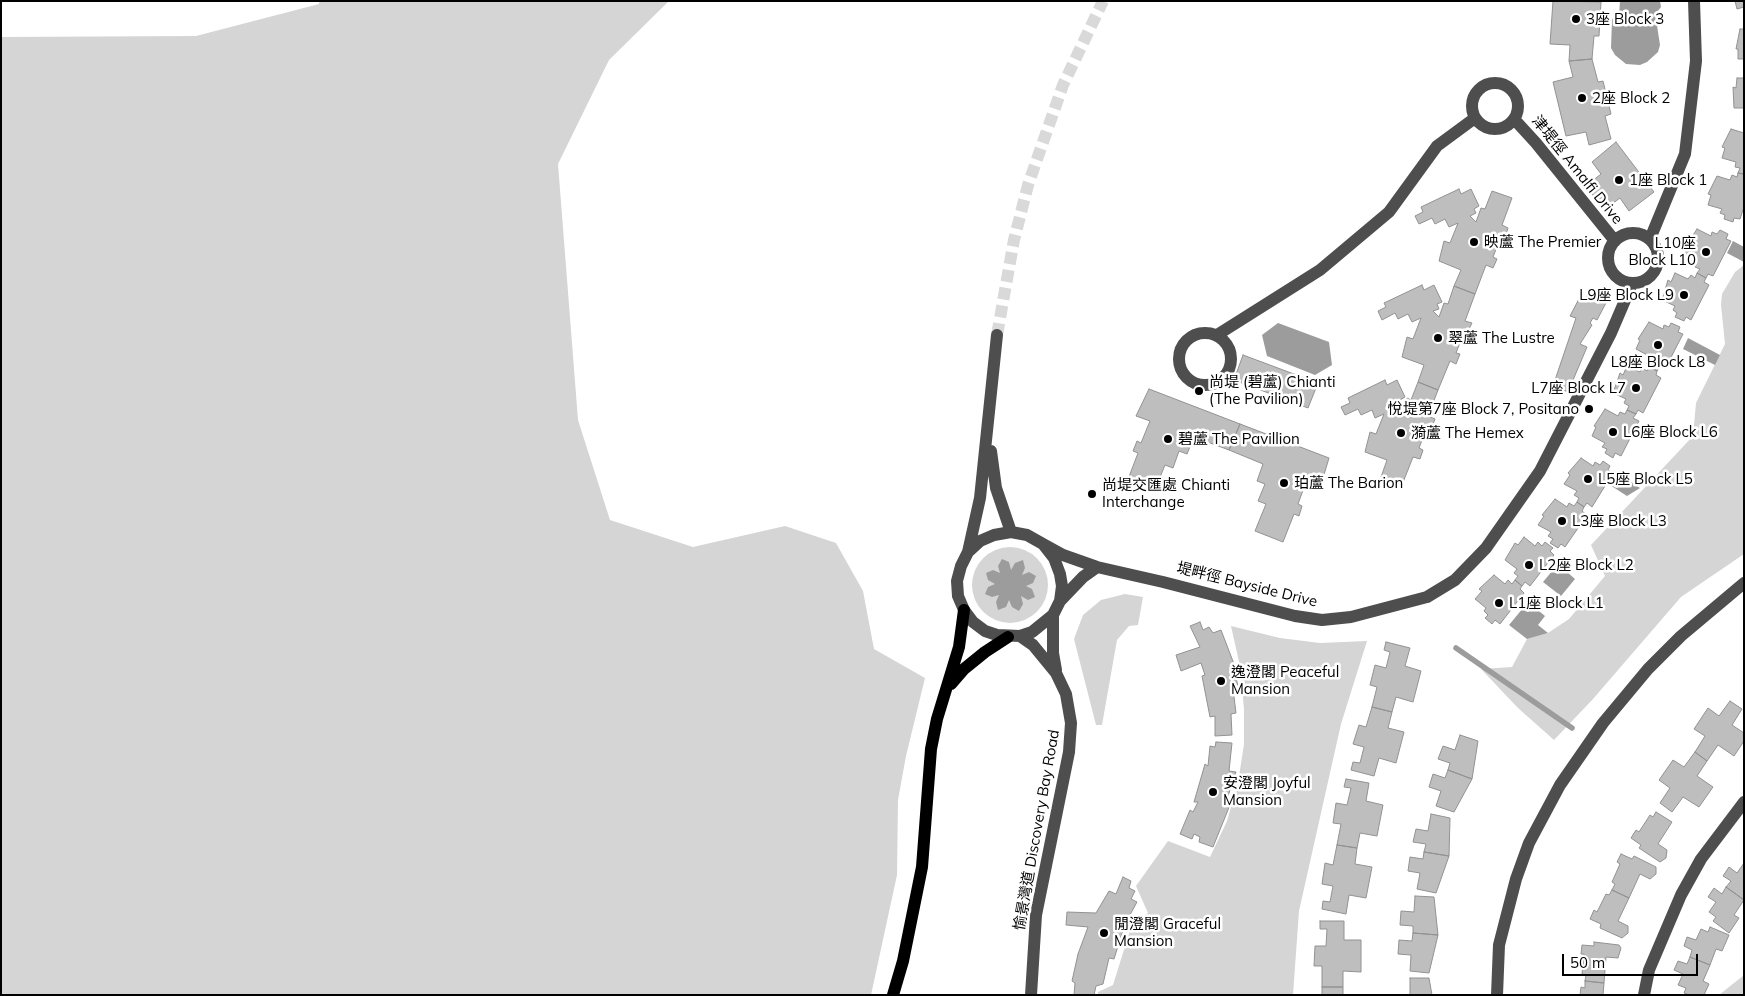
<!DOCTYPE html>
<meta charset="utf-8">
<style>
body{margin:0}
#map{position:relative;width:1745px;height:996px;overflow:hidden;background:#fff;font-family:Mulish,sans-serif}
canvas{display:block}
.frame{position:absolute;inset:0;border:2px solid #000;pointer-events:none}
.scale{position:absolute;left:1562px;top:954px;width:136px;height:22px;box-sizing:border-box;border:2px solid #000;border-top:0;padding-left:6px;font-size:15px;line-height:18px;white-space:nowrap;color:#000;-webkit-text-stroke:4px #fff;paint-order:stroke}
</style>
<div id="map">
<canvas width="1745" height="996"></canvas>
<div class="frame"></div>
<div class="scale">50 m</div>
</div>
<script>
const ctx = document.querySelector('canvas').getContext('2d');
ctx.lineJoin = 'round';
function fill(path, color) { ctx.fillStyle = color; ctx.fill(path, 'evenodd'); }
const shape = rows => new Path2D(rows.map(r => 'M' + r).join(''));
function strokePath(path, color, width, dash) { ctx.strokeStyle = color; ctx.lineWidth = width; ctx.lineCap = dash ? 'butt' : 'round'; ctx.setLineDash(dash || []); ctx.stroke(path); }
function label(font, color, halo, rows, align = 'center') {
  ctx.font = font + ' Mulish,"Noto Sans TC",sans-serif'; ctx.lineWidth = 5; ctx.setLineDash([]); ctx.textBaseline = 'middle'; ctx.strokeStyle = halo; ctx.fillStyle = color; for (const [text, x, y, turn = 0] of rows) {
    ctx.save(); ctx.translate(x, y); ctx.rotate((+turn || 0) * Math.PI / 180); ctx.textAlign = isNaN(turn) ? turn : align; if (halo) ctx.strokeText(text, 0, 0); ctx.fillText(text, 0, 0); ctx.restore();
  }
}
const green = shape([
 [319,1,669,1,609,60,558,164,578,420,610,520,693,547,785,526,836,543,863,591,874,649,925,678,906,756,898,800,897,875,871,995,1,995,1,37,196,36,319,4],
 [1744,265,1744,554,1681,597,1593,699,1554,740,1518,708,1481,669,1512,667,1527,639,1548,633,1569,619,1605,576,1591,545,1693,436,1696,403,1725,344,1721,305,1722,294,1735,272],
 '972 585a38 38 0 1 1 76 0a38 38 0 1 1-76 0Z',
 [1125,594,1143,597,1138,625,1129,626,1117,640,1102,725,1096,725,1074,639,1083,615,1101,600],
 [1231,626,1280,638,1320,643,1367,641,1341,724,1299,911,1293,995,1098,995,1098,992,1113,985,1132,924,1148,913,1136,886,1168,841,1210,857,1227,821,1238,783,1244,744,1244,709,1240,666],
 [1744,975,1744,995,1719,995]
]);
const water = shape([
 [1620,1,1660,1,1661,7,1657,12,1656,19,1660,45,1658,52,1647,62,1640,65,1626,64,1615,55,1611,48,1612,19,1619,16],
 [1733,241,1744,247,1744,262,1727,253],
 [1278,323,1329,342,1332,365,1315,375,1267,356,1262,335],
 [1688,338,1720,355,1715,365,1683,349],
 [1618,473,1640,488,1627,496,1610,485],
 [1002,559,1009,562,1011,570,1015,563,1023,560,1025,568,1022,575,1029,572,1036,576,1033,583,1026,586,1032,589,1035,597,1028,600,1021,596,1023,604,1019,611,1012,607,1009,600,1006,607,998,610,996,602,999,595,992,597,985,594,988,587,995,584,988,580,986,573,993,570,1000,573,998,566],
 [1558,564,1575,579,1561,596,1543,582],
 [1528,602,1545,616,1538,625,1548,633,1527,639,1509,625]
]);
const stream = shape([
 [1456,648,1572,728]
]);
const building = shape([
 [1553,1,1601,2,1599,36,1594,36,1592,59,1569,61,1570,45,1550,44,1553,1],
 [1735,1,1744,1,1744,7,1737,9,1735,1],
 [1740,29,1744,29,1744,59,1738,59,1738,49,1736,49,1740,29],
 [1592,59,1598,82,1603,81,1611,114,1605,116,1611,139,1589,145,1586,132,1566,136,1553,82,1573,77,1569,61,1592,59],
 [1737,78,1744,78,1744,108,1734,108,1733,87,1736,88,1737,78],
 [1731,129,1744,133,1744,174,1738,173,1740,168,1735,167,1736,162,1722,158,1725,148,1722,147,1731,129],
 [1616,142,1654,192,1629,211,1620,198,1604,210,1586,186,1601,174,1592,162,1616,142],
 [1738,173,1744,174,1744,207,1740,219,1734,218,1733,222,1724,219,1725,215,1720,213,1722,209,1708,205,1711,195,1708,194,1717,176,1730,180,1732,175,1737,177,1738,173],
 [1459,189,1461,194,1471,189,1479,206,1474,209,1476,213,1470,216,1476,222,1481,208,1485,209,1492,191,1512,198,1502,225,1508,228,1506,235,1502,234,1493,257,1497,259,1493,268,1486,265,1475,294,1454,286,1461,270,1439,261,1444,241,1450,243,1458,223,1449,227,1445,219,1435,224,1432,218,1419,224,1415,216,1423,212,1421,207,1459,189],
 [1697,229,1711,236,1712,232,1717,234,1720,230,1728,234,1726,239,1731,241,1713,276,1708,274,1706,278,1697,273,1700,269,1695,267,1697,263,1684,256,1688,247,1686,246,1697,229],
 [1675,273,1688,279,1691,275,1695,278,1697,273,1706,278,1704,282,1709,285,1691,320,1686,317,1684,321,1675,317,1677,313,1673,310,1675,306,1662,300,1668,280,1671,282,1675,273],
 [1422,285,1424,290,1434,285,1442,302,1437,304,1439,309,1433,311,1439,317,1444,303,1448,304,1454,286,1475,294,1465,321,1472,323,1468,331,1465,330,1456,353,1460,354,1456,364,1450,361,1438,390,1418,382,1424,365,1402,357,1407,337,1413,339,1421,318,1412,322,1408,314,1398,319,1395,313,1382,320,1378,311,1386,307,1384,303,1422,285],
 [1590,291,1607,301,1597,320,1593,318,1590,323,1592,325,1580,344,1587,347,1568,392,1553,386,1576,318,1570,316,1580,297,1585,299,1590,291],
 [1649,322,1663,329,1664,325,1669,327,1671,323,1680,327,1678,332,1683,334,1665,369,1660,367,1657,371,1649,367,1652,362,1647,360,1649,356,1636,349,1640,340,1638,339,1649,322],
 [1243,355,1318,383,1308,408,1234,380,1243,355],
 [1627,366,1640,372,1642,368,1647,371,1649,367,1657,371,1656,375,1661,378,1643,413,1638,410,1636,414,1627,410,1629,406,1624,403,1626,399,1613,393,1620,373,1623,375,1627,366],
 [1385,380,1387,385,1397,380,1405,397,1400,400,1402,404,1396,407,1402,412,1407,398,1411,400,1418,382,1438,390,1428,416,1435,419,1432,427,1428,425,1419,448,1423,450,1420,459,1413,457,1402,485,1381,477,1387,460,1365,452,1370,432,1376,434,1384,414,1375,418,1372,410,1361,415,1358,409,1345,415,1341,407,1350,403,1348,398,1385,380],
 [1149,389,1240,424,1229,450,1194,437,1187,454,1179,451,1173,468,1165,465,1154,492,1127,482,1138,453,1133,451,1137,441,1141,443,1150,421,1136,416,1149,389],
 [1605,409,1618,416,1620,412,1625,414,1627,410,1636,414,1633,418,1639,421,1621,456,1615,453,1613,458,1605,453,1607,449,1602,447,1605,443,1592,436,1596,427,1594,426,1605,409],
 [1240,424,1329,458,1320,488,1306,482,1298,504,1302,506,1299,516,1294,514,1283,542,1255,531,1266,504,1258,501,1265,484,1257,481,1263,464,1229,450,1240,424],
 [1581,458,1593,466,1595,462,1600,465,1603,461,1610,466,1608,470,1613,473,1592,507,1587,503,1584,507,1577,502,1579,498,1574,495,1577,491,1564,484,1570,475,1568,473,1581,458],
 [1555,499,1567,507,1569,503,1574,506,1577,502,1584,507,1582,511,1587,515,1565,547,1561,544,1558,548,1550,543,1553,539,1548,536,1551,532,1538,525,1544,516,1542,515,1555,499],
 [1524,537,1535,546,1538,542,1542,546,1545,542,1553,548,1550,551,1554,555,1530,586,1525,582,1522,586,1515,580,1518,576,1514,573,1517,569,1505,560,1515,543,1518,545,1524,537],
 [1494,575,1505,584,1508,580,1512,584,1515,580,1522,586,1520,589,1524,593,1500,624,1495,620,1492,624,1485,618,1488,615,1484,611,1486,608,1475,599,1482,591,1479,589,1494,575],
 [1200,622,1203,630,1209,627,1213,633,1221,630,1234,664,1238,688,1233,689,1236,713,1231,714,1232,735,1215,736,1215,716,1210,717,1202,676,1205,675,1201,663,1181,671,1176,655,1200,647,1190,626,1200,622],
 [1386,642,1410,648,1405,666,1421,671,1413,702,1396,697,1392,712,1372,707,1377,687,1370,685,1375,665,1386,668,1390,652,1384,650,1386,642],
 [1730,701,1742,709,1732,725,1744,733,1744,741,1734,756,1718,745,1707,761,1695,752,1705,736,1694,729,1708,708,1719,716,1730,701],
 [1372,707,1392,712,1388,728,1404,732,1396,763,1379,758,1374,776,1351,770,1353,762,1360,763,1364,747,1353,744,1359,725,1366,727,1372,707],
 [1460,735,1478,741,1472,779,1448,770,1450,763,1438,759,1443,746,1455,750,1460,735],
 [1216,742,1232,743,1229,771,1236,772,1227,799,1232,800,1213,847,1199,842,1200,837,1194,834,1192,839,1180,834,1190,810,1193,812,1198,802,1194,802,1205,764,1208,766,1210,746,1215,747,1216,742],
 [1695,752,1707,761,1697,776,1713,787,1699,807,1683,797,1672,812,1660,803,1670,788,1659,780,1673,760,1684,767,1695,752],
 [1448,770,1472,779,1454,812,1436,806,1441,791,1429,787,1433,774,1445,778,1448,770],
 [1346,779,1369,783,1366,801,1383,805,1377,836,1360,833,1357,848,1337,845,1341,824,1333,823,1336,803,1347,805,1351,788,1344,787,1346,779],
 [1656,812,1672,822,1658,844,1667,850,1666,858,1660,862,1639,848,1641,845,1631,838,1636,830,1639,832,1650,815,1653,817,1656,812],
 [1431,814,1450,818,1449,856,1424,852,1426,844,1413,842,1416,829,1428,831,1431,814],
 [1337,845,1357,848,1355,864,1372,867,1366,898,1349,895,1346,914,1322,909,1323,901,1330,902,1333,886,1322,884,1325,863,1333,865,1337,845],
 [1424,852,1449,856,1436,893,1417,889,1420,873,1408,871,1410,857,1423,859,1424,852],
 [1621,854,1632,859,1634,856,1656,867,1656,874,1650,879,1640,874,1629,898,1612,890,1615,884,1612,882,1620,864,1617,862,1621,854],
 [1744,863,1744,900,1726,887,1731,881,1723,876,1729,867,1737,873,1744,863],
 [1123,877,1131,881,1129,888,1135,891,1131,899,1137,902,1125,924,1114,959,1109,958,1103,984,1096,986,1094,995,1074,995,1075,983,1072,981,1078,954,1088,927,1066,925,1067,912,1096,913,1109,891,1116,894,1123,877],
 [1726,887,1744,900,1734,915,1739,918,1729,933,1713,921,1716,917,1709,912,1716,902,1708,897,1714,888,1722,894,1726,887],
 [1612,890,1629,898,1618,921,1628,926,1628,933,1622,938,1600,928,1601,924,1590,919,1594,910,1597,912,1606,894,1609,895,1612,890],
 [1415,896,1434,897,1438,935,1413,933,1413,926,1400,925,1401,911,1414,912,1415,896],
 [1320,921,1344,921,1344,940,1361,940,1361,972,1343,971,1343,987,1322,987,1322,966,1314,966,1315,946,1326,946,1327,929,1320,929,1320,921],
 [1710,927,1729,935,1722,951,1716,949,1710,965,1690,957,1692,950,1684,946,1687,937,1696,940,1701,929,1708,932,1710,927],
 [1413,933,1438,935,1429,973,1410,971,1411,955,1398,954,1399,940,1412,941,1413,933],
 [1594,942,1619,945,1621,948,1618,958,1606,957,1604,983,1585,981,1586,975,1582,974,1584,954,1581,954,1582,945,1594,946,1594,942],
 [1690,957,1710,965,1703,981,1709,984,1704,995,1689,995,1684,993,1686,988,1678,985,1683,974,1674,970,1678,961,1687,964,1690,957],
 [1410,978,1429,978,1432,995,1397,995,1410,995,1410,978],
 [1585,981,1604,983,1603,995,1580,995,1581,987,1585,988,1585,981],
 [1322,987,1343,987,1343,995,1322,995,1322,987]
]);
const minorTunnel = shape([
 [997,335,1014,240,1028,185,1063,85,1103,1]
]);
const minor = shape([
 '1472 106a23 23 0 1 1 46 0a23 23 0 1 1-46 0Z',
 [1514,119,1536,143,1615,241],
 '1608 258a25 25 0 1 1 50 0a25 25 0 1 1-50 0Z',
 [1650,239,1685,154,1696,61,1694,1],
 '1179 359a26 26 0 1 1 52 0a26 26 0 1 1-52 0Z',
 [1217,335,1320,270,1389,212,1437,146,1475,118],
 [991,451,996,488,1011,532],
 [1043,544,1063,555,1097,567,1163,582,1295,616,1322,620,1351,617,1427,597,1455,580,1486,548,1540,471,1611,333,1632,284],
 [968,552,980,541,994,535,1011,532,1027,535,1043,544,1054,558,1060,574,1062,586,1060,601,1053,615,1032,632,1020,636,997,635,985,631,973,622,964,610,958,596,957,581,961,566,968,552,980,498,997,335],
 [1060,601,1083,577,1097,567],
 [1053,615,1053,653,1056,670],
 [1020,636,1033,645,1056,673,1066,694,1071,723,1069,752,1036,915,1031,995],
 [1497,995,1499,945,1516,879,1529,843,1560,785,1603,723,1648,669,1681,636,1744,583],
 [1644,995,1649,970,1681,895,1701,859,1744,802]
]);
const major = shape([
 [951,684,964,669,985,652,1008,637],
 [893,995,903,961,922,867,931,749,937,719,959,647,964,610]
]);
const markers = [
 [1576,19,5,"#000"],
 [1582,98,5,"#000"],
 [1619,180,5,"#000"],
 [1474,242,5,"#000"],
 [1706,252,5,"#000"],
 [1684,295,5,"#000"],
 [1438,338,5,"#000"],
 [1658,345,5,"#000"],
 [1636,388,5,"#000"],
 [1199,391,5,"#000"],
 [1589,409,5,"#000"],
 [1613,432,5,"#000"],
 [1401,433,5,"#000"],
 [1168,439,5,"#000"],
 [1588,479,5,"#000"],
 [1284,483,5,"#000"],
 [1092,494,5,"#000"],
 [1562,521,5,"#000"],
 [1529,565,5,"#000"],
 [1499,603,5,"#000"],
 [1221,681,5,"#000"],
 [1213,792,5,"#000"],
 [1104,933,5,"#000"]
];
const poiNames = [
 ["3座 Block 3",1586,19],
 ["2座 Block 2",1592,98],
 ["1座 Block 1",1629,180],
 ["映蘆 The Premier",1484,242],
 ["L10座",1696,243,"right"],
 ["Block L10",1696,260,"right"],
 ["L9座 Block L9",1674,295,"right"],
 ["翠蘆 The Lustre",1448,338],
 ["L8座 Block L8",1658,362,"center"],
 ["尚堤 (碧蘆) Chianti",1209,382],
 ["(The Pavilion)",1209,399],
 ["L7座 Block L7",1626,388,"right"],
 ["悅堤第7座 Block 7, Positano",1579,409,"right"],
 ["L6座 Block L6",1623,432],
 ["漪蘆 The Hemex",1411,433],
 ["碧蘆 The Pavillion",1178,439],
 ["L5座 Block L5",1598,479],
 ["珀蘆 The Barion",1294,483],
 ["尚堤交匯處 Chianti",1102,485],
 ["Interchange",1102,502],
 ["L3座 Block L3",1572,521],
 ["L2座 Block L2",1539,565],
 ["L1座 Block L1",1509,603],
 ["逸澄閣 Peaceful",1231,672],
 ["Mansion",1231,689],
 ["安澄閣 Joyful",1223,783],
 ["Mansion",1223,800],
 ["閒澄閣 Graceful",1114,924],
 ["Mansion",1114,941]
];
const streetNames = [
 ["津堤徑 Amalfi Drive",1577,170,51],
 ["堤畔徑 Bayside Drive",1247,585,14],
 ["愉景灣道 Discovery Bay Road",1037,830,-80]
];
fill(green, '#d5d5d5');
fill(water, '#9c9c9c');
strokePath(stream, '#9c9c9c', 5.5);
fill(building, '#bebebe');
strokePath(building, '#929292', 1);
strokePath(minorTunnel, '#d9d9d9', 12, [12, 6]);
strokePath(minor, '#4e4e4e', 12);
strokePath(major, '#000', 12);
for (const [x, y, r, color] of markers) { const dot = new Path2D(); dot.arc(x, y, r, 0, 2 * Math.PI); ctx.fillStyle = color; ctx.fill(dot); strokePath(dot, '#fff', 2); }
label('15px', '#000', '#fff', poiNames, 'left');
label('15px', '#000', '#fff', streetNames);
</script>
